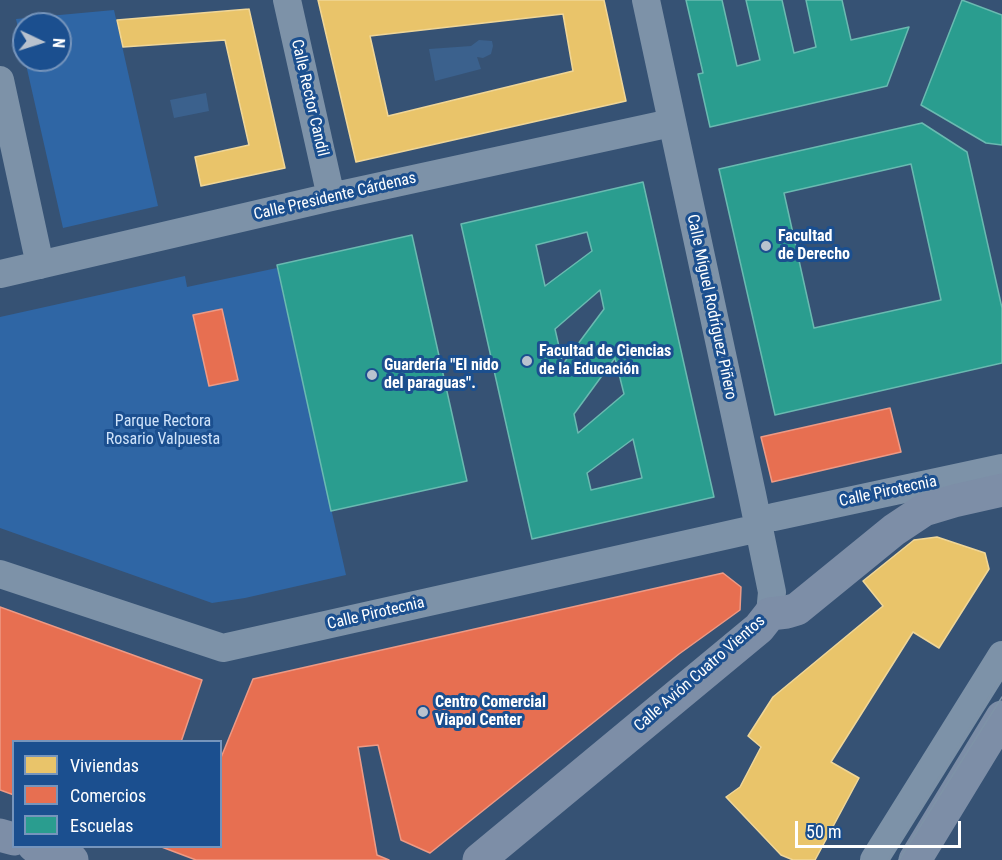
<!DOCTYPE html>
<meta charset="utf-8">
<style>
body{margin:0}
#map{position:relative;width:1002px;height:860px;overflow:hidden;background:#365274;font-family:"Roboto Condensed",sans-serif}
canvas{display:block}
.legend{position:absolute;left:12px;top:740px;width:210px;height:108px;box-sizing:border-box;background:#1b4f8f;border:2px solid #7695bc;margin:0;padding:8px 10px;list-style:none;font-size:18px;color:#fff}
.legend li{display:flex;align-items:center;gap:12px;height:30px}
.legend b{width:30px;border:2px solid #7695bc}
.north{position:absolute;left:12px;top:12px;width:60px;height:60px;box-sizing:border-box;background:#1b4f8f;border:2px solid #7695bc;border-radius:50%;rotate:94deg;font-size:16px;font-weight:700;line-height:24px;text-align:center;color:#fff}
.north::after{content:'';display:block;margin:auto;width:21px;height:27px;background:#b9c2ce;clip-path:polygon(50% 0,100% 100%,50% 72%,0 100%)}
.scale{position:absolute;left:795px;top:821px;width:166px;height:27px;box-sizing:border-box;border:3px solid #fff;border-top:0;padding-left:8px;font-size:18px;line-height:21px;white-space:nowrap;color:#fff;-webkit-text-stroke:4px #1b4f8f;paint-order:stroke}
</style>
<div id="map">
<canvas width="1002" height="860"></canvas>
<ul class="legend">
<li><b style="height:16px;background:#e9c46a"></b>Viviendas</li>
<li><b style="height:16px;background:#e76f51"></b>Comercios</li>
<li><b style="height:16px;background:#2a9d8f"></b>Escuelas</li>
</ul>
<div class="north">N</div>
<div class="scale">50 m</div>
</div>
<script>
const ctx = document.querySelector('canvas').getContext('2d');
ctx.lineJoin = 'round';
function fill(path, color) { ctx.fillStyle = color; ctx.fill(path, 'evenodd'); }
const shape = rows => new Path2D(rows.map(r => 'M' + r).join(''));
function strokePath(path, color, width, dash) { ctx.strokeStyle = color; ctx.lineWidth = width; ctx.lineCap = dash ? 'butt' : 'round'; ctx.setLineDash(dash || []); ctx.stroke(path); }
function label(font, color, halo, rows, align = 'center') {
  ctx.font = font + ' "Roboto Condensed",sans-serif'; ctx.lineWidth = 6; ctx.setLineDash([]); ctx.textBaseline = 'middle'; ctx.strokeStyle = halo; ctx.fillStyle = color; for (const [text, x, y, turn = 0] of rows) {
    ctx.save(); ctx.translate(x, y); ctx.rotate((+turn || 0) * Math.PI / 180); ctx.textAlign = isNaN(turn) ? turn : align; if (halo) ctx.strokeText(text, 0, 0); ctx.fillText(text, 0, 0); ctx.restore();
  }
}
const green = shape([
 [114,10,158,206,63,228,25,60,60,60,60,24,24,24,24,55,16,19],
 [277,268,346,575,245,598,212,603,0,528,0,317,185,276,187,287]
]);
const water = shape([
 [479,40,492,41,493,46,491,54,483,58,477,57,481,69,435,81,429,49,471,46],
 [206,93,209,111,174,118,170,100]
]);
const homes = shape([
 [318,0,604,0,626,101,356,162,318,0],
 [563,14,573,71,388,116,370,36,563,14],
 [249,9,285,168,201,186,195,157,249,145,225,40,123,47,117,20,249,9],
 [937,537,985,553,989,569,939,648,913,632,831,762,859,778,815,860,793,860,781,855,726,797,740,787,761,747,748,736,773,697,883,606,863,581,914,540,937,537]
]);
const shops = shape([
 [222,309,238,380,209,386,193,315,222,309],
 [890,408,901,452,772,482,761,437,890,408],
 [723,573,741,587,740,610,679,654,430,853,401,840,378,745,358,747,377,855,389,860,196,860,159,846,220,846,220,760,253,679,723,573],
 [0,607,202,680,181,742,14,742,14,795,0,790,0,607]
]);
const schools = shape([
 [686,0,722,0,737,66,760,60,746,0,782,0,794,53,816,47,806,0,842,0,851,40,909,27,887,86,710,127,698,74,703,73,686,0],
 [962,0,1002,15,1002,145,986,143,921,105,962,0],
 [922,123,967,152,1002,308,1002,363,775,415,719,169,922,123],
 [911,164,941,300,814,328,784,193,911,164],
 [643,182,714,497,532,539,461,224,643,182],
 [587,232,592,251,545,286,536,245,587,232],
 [600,290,604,309,563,364,555,329,600,290],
 [615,358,624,394,578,433,574,414,615,358],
 [633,439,642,478,591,490,587,473,633,439],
 [412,235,467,481,331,511,277,265,412,235]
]);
const minor = shape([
 [287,0,331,197],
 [646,0,752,494,772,592,770,614],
 [0,80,40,265],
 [0,274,331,197,671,123],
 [774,517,1002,468],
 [0,574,223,648,759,528],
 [874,860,1002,655]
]);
const major = shape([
 [0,835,14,839],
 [34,846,72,860],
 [479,860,759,628,770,614,787,612,797,609,894,530,924,510,954,501,1002,490],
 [915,860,1002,717]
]);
const tram = shape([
 [888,860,1002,676],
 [899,860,1002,697]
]);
const markers = [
 [766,246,6,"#b9c2ce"],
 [527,361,6,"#b9c2ce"],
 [372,375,6,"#b9c2ce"],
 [423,712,6,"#b9c2ce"]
];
const streetNames = [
 ["Calle Rector Candil",309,98,77],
 ["Calle Presidente Cárdenas",335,197,-13],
 ["Calle Miguel Rodríguez Piñero",711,307,78],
 ["Calle Pirotecnia",888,492,-12],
 ["Calle Pirotecnia",376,614,-13],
 ["Calle Avión Cuatro Vientos",700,674,-41]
];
const poiNames = [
 ["Facultad",778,237],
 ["de Derecho",778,255],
 ["Facultad de Ciencias",539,352],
 ["de la Educación",539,370],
 ["Guardería \"El nido",384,366],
 ["del paraguas\".",384,384],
 ["Centro Comercial",435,703],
 ["Viapol Center",435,721]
];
const parkNames = [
 ["Parque Rectora",163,422],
 ["Rosario Valpuesta",163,440]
];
fill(green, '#2f66a5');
fill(water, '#3b618d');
fill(homes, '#e9c46a');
strokePath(homes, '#f0d697', 1.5);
fill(shops, '#e76f51');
strokePath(shops, '#ee9a85', 1.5);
fill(schools, '#2a9d8f');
strokePath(schools, '#6abab1', 1.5);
strokePath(minor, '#7d92a8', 28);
strokePath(major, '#7d8ea7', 33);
strokePath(tram, '#7e92a7', 1.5);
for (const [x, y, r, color] of markers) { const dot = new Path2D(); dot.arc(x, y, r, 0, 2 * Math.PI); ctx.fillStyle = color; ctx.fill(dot); strokePath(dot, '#1b4f8f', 2); }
label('16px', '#fff', '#1b4f8f', streetNames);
label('bold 16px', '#fff', '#1b4f8f', poiNames, 'left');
label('16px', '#cfe3fa', '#1b4f8f', parkNames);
</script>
